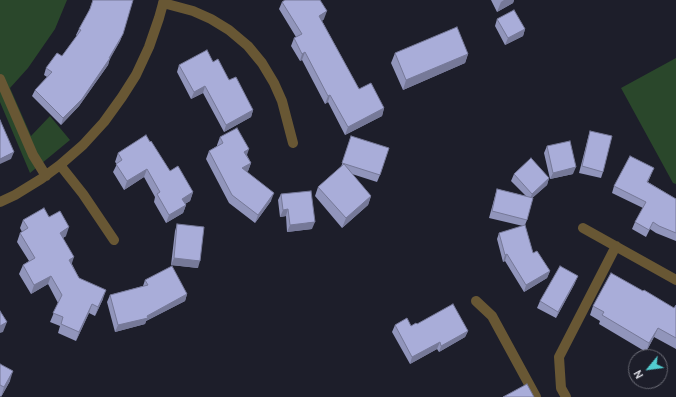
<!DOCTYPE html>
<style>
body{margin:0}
#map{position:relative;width:676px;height:397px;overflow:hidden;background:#1d1e2a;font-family:Cabin,sans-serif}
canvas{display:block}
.north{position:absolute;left:628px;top:349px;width:40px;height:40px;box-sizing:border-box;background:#1d1e2a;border:1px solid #696a74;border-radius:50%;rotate:241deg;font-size:11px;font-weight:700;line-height:16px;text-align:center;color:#dbdce4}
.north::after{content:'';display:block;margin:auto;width:14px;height:18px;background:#52ccd0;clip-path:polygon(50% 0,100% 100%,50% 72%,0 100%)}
</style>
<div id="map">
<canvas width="676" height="397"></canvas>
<div class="north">N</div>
</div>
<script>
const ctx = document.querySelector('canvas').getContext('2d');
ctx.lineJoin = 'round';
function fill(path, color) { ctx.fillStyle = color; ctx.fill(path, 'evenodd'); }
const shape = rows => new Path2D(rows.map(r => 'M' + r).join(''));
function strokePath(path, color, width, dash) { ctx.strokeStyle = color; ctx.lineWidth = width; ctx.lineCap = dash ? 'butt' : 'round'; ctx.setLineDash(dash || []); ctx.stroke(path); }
const green = shape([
 [0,0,67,0,55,29,28,68,10,88,31,136,50,116,70,140,30,173,0,102],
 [676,58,676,184,673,183,621,88]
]);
const minor = shape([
 [163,3,193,11,211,19,229,30,248,46,262,63,274,83,282,101,293,143],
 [0,79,33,155,46,176],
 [60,165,83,194,114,240],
 [0,202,15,195,41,179,60,165,83,145,104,122,122,97,136,75,149,47,159,18,164,0],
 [583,228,676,280],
 [476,301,492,316,536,397],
 [566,397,561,388,559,357,616,246]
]);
const wall = shape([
 [93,0,133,0,120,41,110,58,108,65,79,106,61,125,32,96,35,90,47,77,44,75,46,68,62,56,77,36,76,35,79,29,89,11],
 [491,0,514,0,513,3,497,12],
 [282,2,324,19,322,21,359,89,384,108,382,116,345,135,328,102,325,104,302,60,300,61,291,46,294,38,296,37,279,9],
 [497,19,525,29,523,36,505,45,495,26],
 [395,53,468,54,465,63,403,90,391,63],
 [213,62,229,80,253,110,251,117,224,132,203,93,191,99,177,72,179,65],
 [590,131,603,172,601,178,579,173,588,138],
 [220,137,247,155,251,163,248,171,247,172,271,201,255,223,229,203,206,159,209,151,217,146,217,145],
 [349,143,380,175,377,182,352,174,371,196,368,205,342,228,315,196,318,187,341,167],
 [547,146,573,174,550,179,544,153],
 [118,153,170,171,193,192,190,201,185,204,186,205,183,213,166,223,154,202,155,197,144,177,124,190,113,172,117,164,115,162],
 [514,174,549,178,547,185,532,198,527,220,525,225,533,253,550,271,547,278,524,292,505,261,503,262,497,239,499,233,523,226,489,218,495,196,497,189,526,196,511,181],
 [651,175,648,182,676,199,676,241,656,233,650,229,646,237,632,229,635,222,643,208,612,193,614,186],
 [281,194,312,229,287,232,286,216,280,217,278,200],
 [49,217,66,236,63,238,72,264,79,278,103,299,95,316,89,313,76,341,58,333,60,326,50,322,58,303,48,284,31,294,19,274,23,265,29,261,17,242,20,233,22,232,20,228,23,220],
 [177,224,198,268,171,265,175,231],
 [145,280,187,294,185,301,146,321,145,324,115,332,107,302,110,295,143,286],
 [575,283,556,318,537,308,540,301],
 [643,291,674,308,676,305,676,349,654,337,646,352,599,324,600,321,590,315,593,306],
 [417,324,468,331,465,337,439,352,437,349,410,364,392,332,395,325,411,326],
 [0,364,10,381,1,397,0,396]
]);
const shadedWall = shape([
 [504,0,514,0,513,3,497,12,501,2],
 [327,11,324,19,316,24,319,16],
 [525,29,523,36,505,45,508,38],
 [123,34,120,41,110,59,110,58,108,65,79,106,61,125,63,118,109,58],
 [305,52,302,60,300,61,302,54],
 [468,54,465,63,403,90,406,80],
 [205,86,203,93,191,99,194,92],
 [330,95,328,102,325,104,328,96],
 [384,108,382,116,345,135,348,127],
 [253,110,251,117,224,132,226,125],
 [249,149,246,158,244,152],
 [14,152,11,159,0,164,0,159],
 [251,163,248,171,239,176,242,168],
 [576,167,573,174,550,179,553,173],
 [654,168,651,175,644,189,647,182],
 [147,169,144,177,124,190,127,181],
 [549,178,547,185,529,201,532,194],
 [193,192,190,201,179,207,182,199],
 [274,193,271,201,255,223,258,215],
 [371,196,368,205,342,228,346,218],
 [186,205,183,213,166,223,169,215],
 [288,209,286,216,280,217,283,210],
 [315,222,312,229,287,232,290,225],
 [69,227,66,236,57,241,60,233],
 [507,254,505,261,503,262,505,255],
 [74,257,71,266,69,260],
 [174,258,200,261,198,268,171,265],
 [550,271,547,278,524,292,526,285],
 [51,276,48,284,31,294,34,285],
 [578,276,575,283,556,318,558,312],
 [106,290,103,299,95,316,98,307],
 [187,294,185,301,146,321,145,324,115,332,118,325,147,316],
 [92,304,89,313,76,341,79,332],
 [7,322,3,332,0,333,0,326],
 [658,328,654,337,646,352,649,343],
 [468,331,465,337,439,352,441,346],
 [440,342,437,349,410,364,412,357],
 [13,371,10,381,1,397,4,387]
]);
const building = shape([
 [93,0,133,0,123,34,109,58,110,58,82,99,63,118,35,90,52,72,46,68,57,53,62,56,81,30,79,29,90,9,93,0],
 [285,0,320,0,327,11,319,16,359,89,371,83,384,108,348,127,330,95,328,96,305,52,302,54,294,38,302,34,282,2,285,0],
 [514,10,525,29,508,38,497,19,514,10],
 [457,27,468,54,406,80,395,53,457,27],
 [207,50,213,62,218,59,229,80,236,77,253,110,226,125,205,86,194,92,179,65,207,50],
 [0,120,14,152,0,159,0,120],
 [237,128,249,149,244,152,251,163,242,168,274,193,258,215,232,195,209,151,223,143,220,137,237,128],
 [590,131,612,136,603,172,582,166,590,131],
 [146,135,150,142,151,141,170,171,178,166,193,192,182,199,186,205,169,215,157,194,160,192,147,169,127,181,116,164,122,160,118,153,146,135],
 [351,136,389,148,380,175,342,163,351,136],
 [570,141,576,167,553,173,547,146,570,141],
 [630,156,654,168,647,182,676,199,676,233,659,226,653,222,649,230,635,222,646,202,614,186,630,156],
 [531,158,549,178,532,194,514,174,531,158],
 [344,164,371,196,346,218,318,187,344,164],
 [497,189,533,198,527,220,492,211,497,189],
 [311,191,315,222,290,225,288,209,283,210,281,194,311,191],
 [44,208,49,217,60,211,69,227,60,233,74,257,69,260,79,278,106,290,98,307,92,304,79,332,61,324,63,317,53,313,62,295,51,276,34,285,23,265,35,258,20,233,28,228,23,220,44,208],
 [177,224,204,227,200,261,174,258,177,224],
 [525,225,533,253,537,251,550,271,526,285,507,254,505,255,499,233,525,225],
 [172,266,187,294,147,316,148,318,118,325,110,295,148,285,145,280,172,266],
 [560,266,578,276,558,312,540,301,560,266],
 [611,273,643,291,644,290,674,308,676,305,676,338,658,328,649,343,602,315,604,312,593,306,611,273],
 [453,304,468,331,441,346,440,342,412,357,395,325,407,318,411,326,416,323,417,324,453,304],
 [0,311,7,322,0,326,0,311],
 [0,364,13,371,4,387,0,385,0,364],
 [527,384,534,397,503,397,527,384]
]);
fill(green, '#2a472b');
strokePath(minor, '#685734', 10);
fill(wall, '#9195bb');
fill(shadedWall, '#767998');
fill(building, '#a9add9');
strokePath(building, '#767998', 1);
</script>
